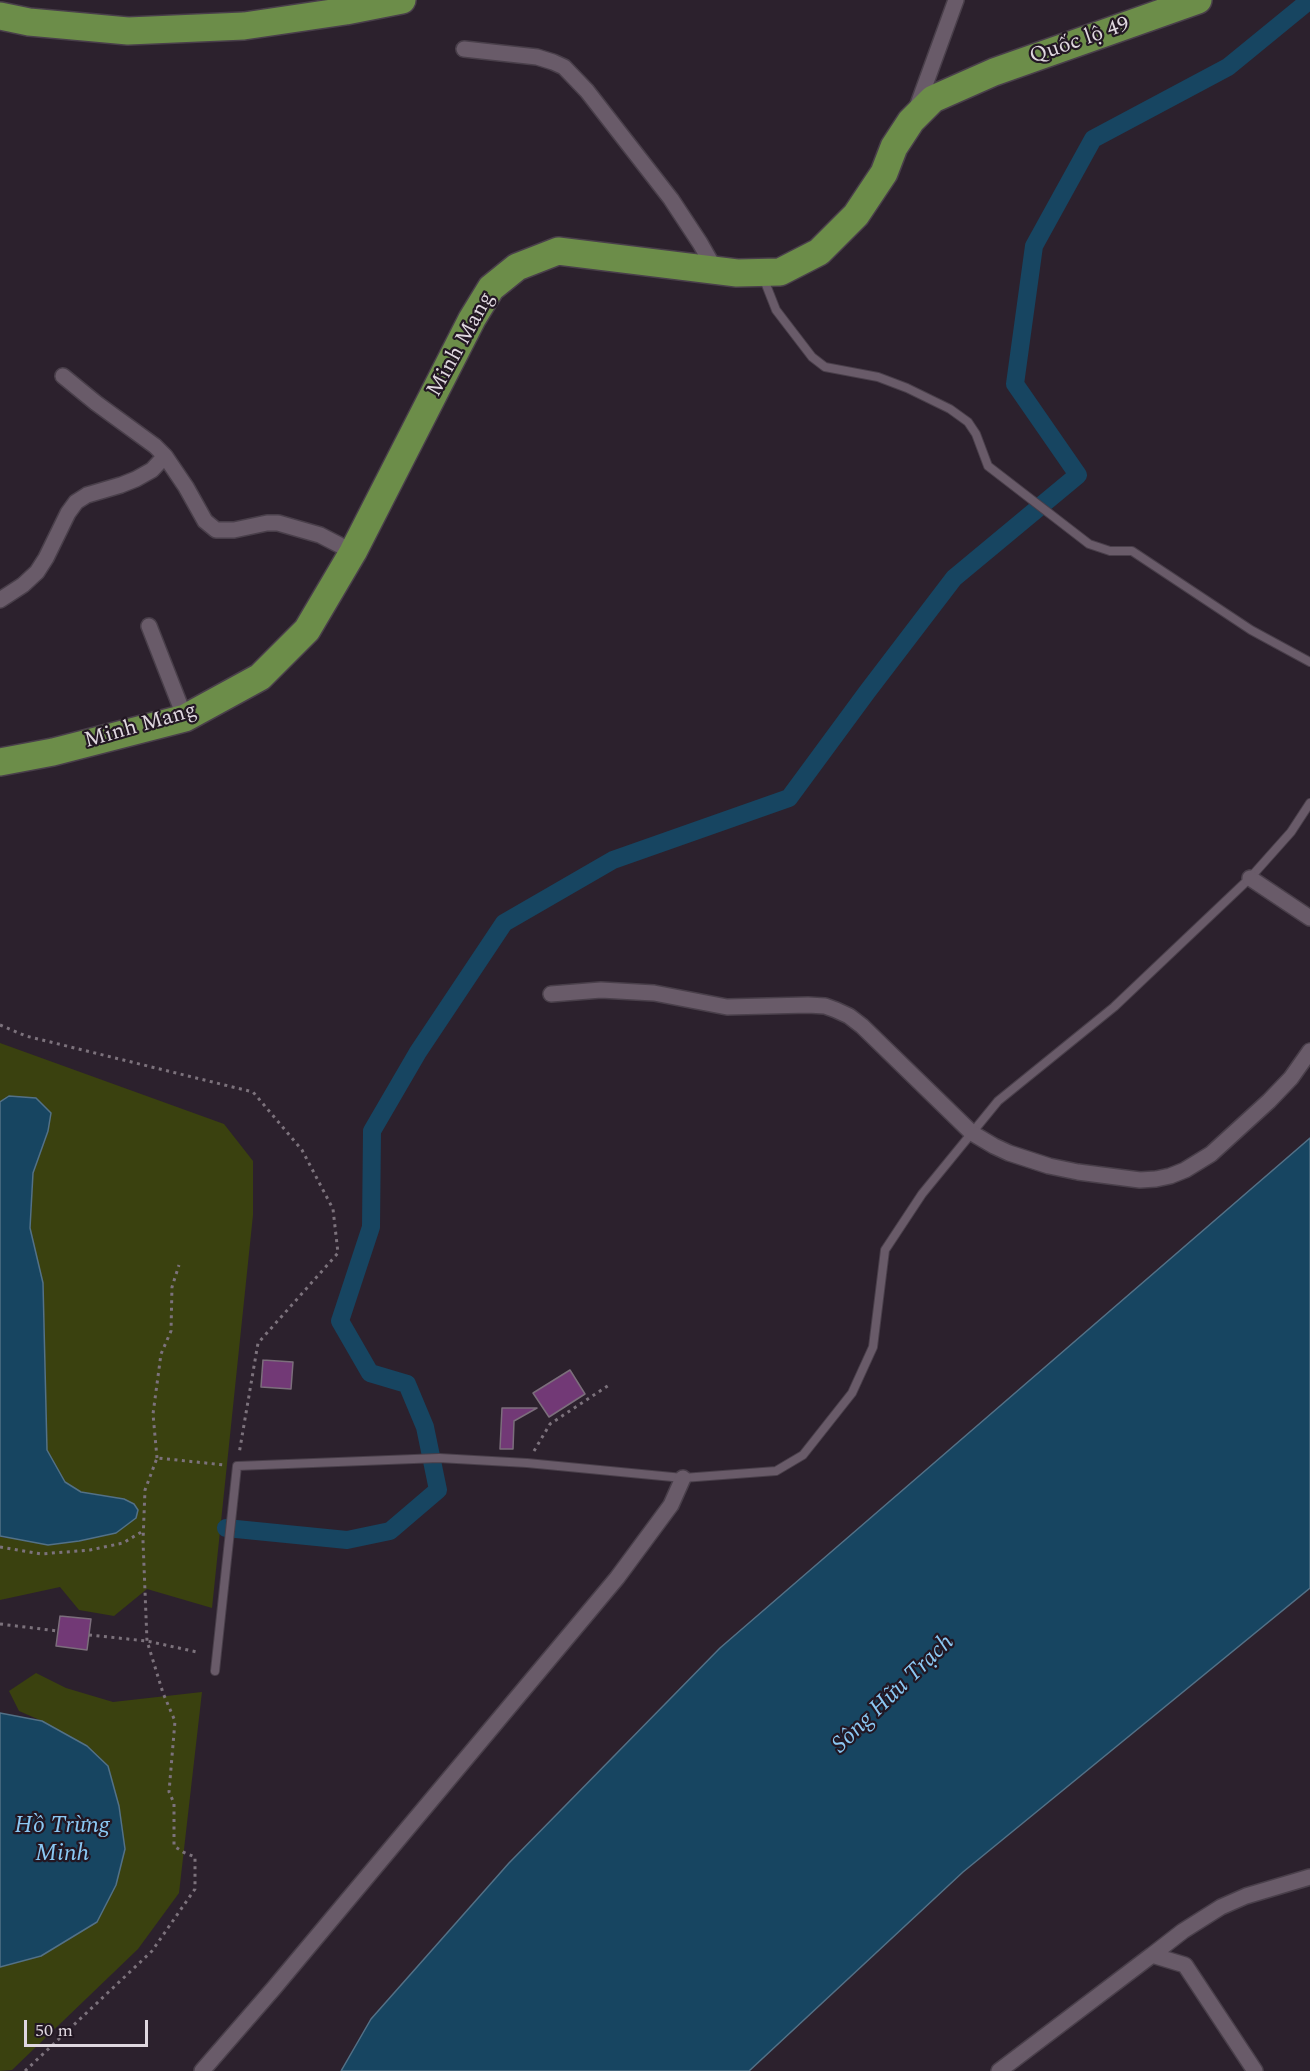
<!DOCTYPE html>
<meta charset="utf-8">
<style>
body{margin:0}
#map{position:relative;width:1310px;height:2071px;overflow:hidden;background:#2c212d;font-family:Spectral,serif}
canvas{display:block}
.scale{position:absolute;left:24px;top:2020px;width:124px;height:27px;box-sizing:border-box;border:3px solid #dfd7df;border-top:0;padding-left:8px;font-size:18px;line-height:21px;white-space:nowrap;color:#dfd7df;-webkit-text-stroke:4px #221723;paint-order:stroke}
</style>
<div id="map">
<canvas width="1310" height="2071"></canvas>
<div class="scale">50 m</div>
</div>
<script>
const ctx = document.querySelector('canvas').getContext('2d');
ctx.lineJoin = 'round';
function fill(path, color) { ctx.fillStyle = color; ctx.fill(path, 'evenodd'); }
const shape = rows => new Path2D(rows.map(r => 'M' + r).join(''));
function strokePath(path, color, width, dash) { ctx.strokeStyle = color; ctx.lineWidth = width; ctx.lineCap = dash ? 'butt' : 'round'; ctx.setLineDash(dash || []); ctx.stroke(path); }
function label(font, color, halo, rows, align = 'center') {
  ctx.font = font + ' Spectral,serif'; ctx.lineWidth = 4.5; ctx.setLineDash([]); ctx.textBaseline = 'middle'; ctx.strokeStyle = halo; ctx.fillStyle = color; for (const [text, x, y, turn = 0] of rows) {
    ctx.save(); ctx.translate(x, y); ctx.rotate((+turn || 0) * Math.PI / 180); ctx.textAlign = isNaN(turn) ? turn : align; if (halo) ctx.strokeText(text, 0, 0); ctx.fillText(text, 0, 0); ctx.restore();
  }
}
const green = shape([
 [0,1043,224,1124,253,1161,253,1215,212,1608,147,1589,114,1616,79,1610,60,1587,0,1600,0,1536,4,1538,138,1512,124,1499,81,1492,65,1482,47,1450,43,1283,30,1228,33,1173,48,1131,9,1096,0,1102],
 [36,1673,66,1688,113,1702,202,1692,179,1893,138,1949,12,2070,0,2071,0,1967,41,1956,125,1849,119,1806,108,1766,87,1746,42,1721,19,1711,9,1691]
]);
const water = shape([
 [9,1096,36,1098,51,1113,48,1131,33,1173,30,1228,43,1283,47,1450,65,1482,81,1492,124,1499,134,1504,138,1510,136,1518,116,1533,79,1541,48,1545,0,1536,0,1102,9,1096],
 [1310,1138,1310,1588,963,1872,749,2071,341,2071,371,2019,509,1863,720,1648,1310,1138],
 [0,1713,42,1721,87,1746,108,1766,119,1806,125,1849,116,1885,97,1922,41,1956,0,1967,0,1713]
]);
const canal = shape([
 [226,1528,347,1540,390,1531,438,1490,425,1427,407,1384,370,1373,340,1321,371,1227,372,1131,418,1052,504,923,613,860,789,798,867,692,954,578,1078,475,1015,384,1034,246,1093,139,1228,67,1310,0]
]);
const building = shape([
 [263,1360,293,1362,291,1389,261,1387,263,1360],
 [570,1370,585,1394,549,1417,533,1393,570,1370],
 [502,1408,537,1408,514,1421,513,1449,500,1449,502,1408],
 [60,1616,91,1619,87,1650,56,1646,60,1616]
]);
const path = shape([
 [0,1025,26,1036,253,1092,302,1150,333,1209,338,1253,258,1343,239,1454],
 [534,1451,550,1424,609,1385],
 [157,1458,153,1414,161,1354,171,1331,172,1287,179,1265],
 [0,1547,41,1554,90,1550,123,1543,143,1531],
 [0,1624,58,1631],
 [89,1635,147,1641,197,1652],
 [25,2071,152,1951,195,1889,195,1857,183,1852,174,1846,174,1803,169,1792,175,1721,163,1693,147,1641,143,1541,145,1490,157,1458,225,1465]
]);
const lane = shape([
 [763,277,776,310,812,357,825,367,878,377,907,388,950,409,968,422,976,434,988,466,1089,544,1110,551,1132,551,1251,630,1310,662],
 [215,1671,237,1466,439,1458,527,1463,683,1478,776,1471,803,1455,852,1393,873,1347,885,1250,922,1194,998,1101,1114,1007,1250,878,1291,832,1310,803]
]);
const street = shape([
 [464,49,537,57,553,62,564,67,587,91,671,199,700,243,716,271],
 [917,107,956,0],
 [63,376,96,403,155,446,165,456,186,487,205,521,216,530,234,530,267,523,278,523,320,535,353,552],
 [0,600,23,585,37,572,46,558,68,513,76,502,87,495,121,485,136,479,152,470,165,456],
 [149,626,185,718],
 [1250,878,1310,918],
 [551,994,601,990,654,993,727,1007,808,1005,825,1006,836,1010,849,1016,862,1026,972,1133,994,1146,1009,1153,1049,1166,1078,1172,1140,1180,1156,1179,1170,1176,1185,1170,1211,1154,1269,1101,1291,1078,1310,1051],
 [1152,1955,1183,1931,1221,1907,1246,1896,1310,1877],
 [202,2071,274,1988,617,1578,671,1505,683,1478],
 [999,2071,1152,1955,1185,1965,1255,2071]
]);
const highway = shape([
 [0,16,29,22,128,31,244,26,346,11,402,0],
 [0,762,53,752,185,718,260,677,307,630,353,552,472,319,491,288,517,267,558,251,737,273,780,272,819,252,856,215,884,173,894,147,911,121,933,99,994,72,1198,0]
]);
const streetNames = [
 ["Quốc lộ 49",1080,42,-19],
 ["Minh Mang",462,345,-61],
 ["Minh Mang",141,727,-16]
];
const waterNames = [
 ["Sông Hữu Trạch",894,1695,-44],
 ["Hồ Trừng",62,1827],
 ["Minh",62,1855]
];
fill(green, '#3a410f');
fill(water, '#174561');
strokePath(water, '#537187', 1.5);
strokePath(canal, '#174561', 18);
fill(building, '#723976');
strokePath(building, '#7c6e7c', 1.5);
strokePath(lane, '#493f4a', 10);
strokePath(street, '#493f4a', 18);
strokePath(highway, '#493f4a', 30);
strokePath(path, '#7c727c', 3, [3, 4.5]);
strokePath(lane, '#695b69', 8);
strokePath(street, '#695b69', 15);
strokePath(highway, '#6c8d49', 27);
label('22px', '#dfd7df', '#221723', streetNames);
label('italic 24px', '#8bc8f3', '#221723', waterNames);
</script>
